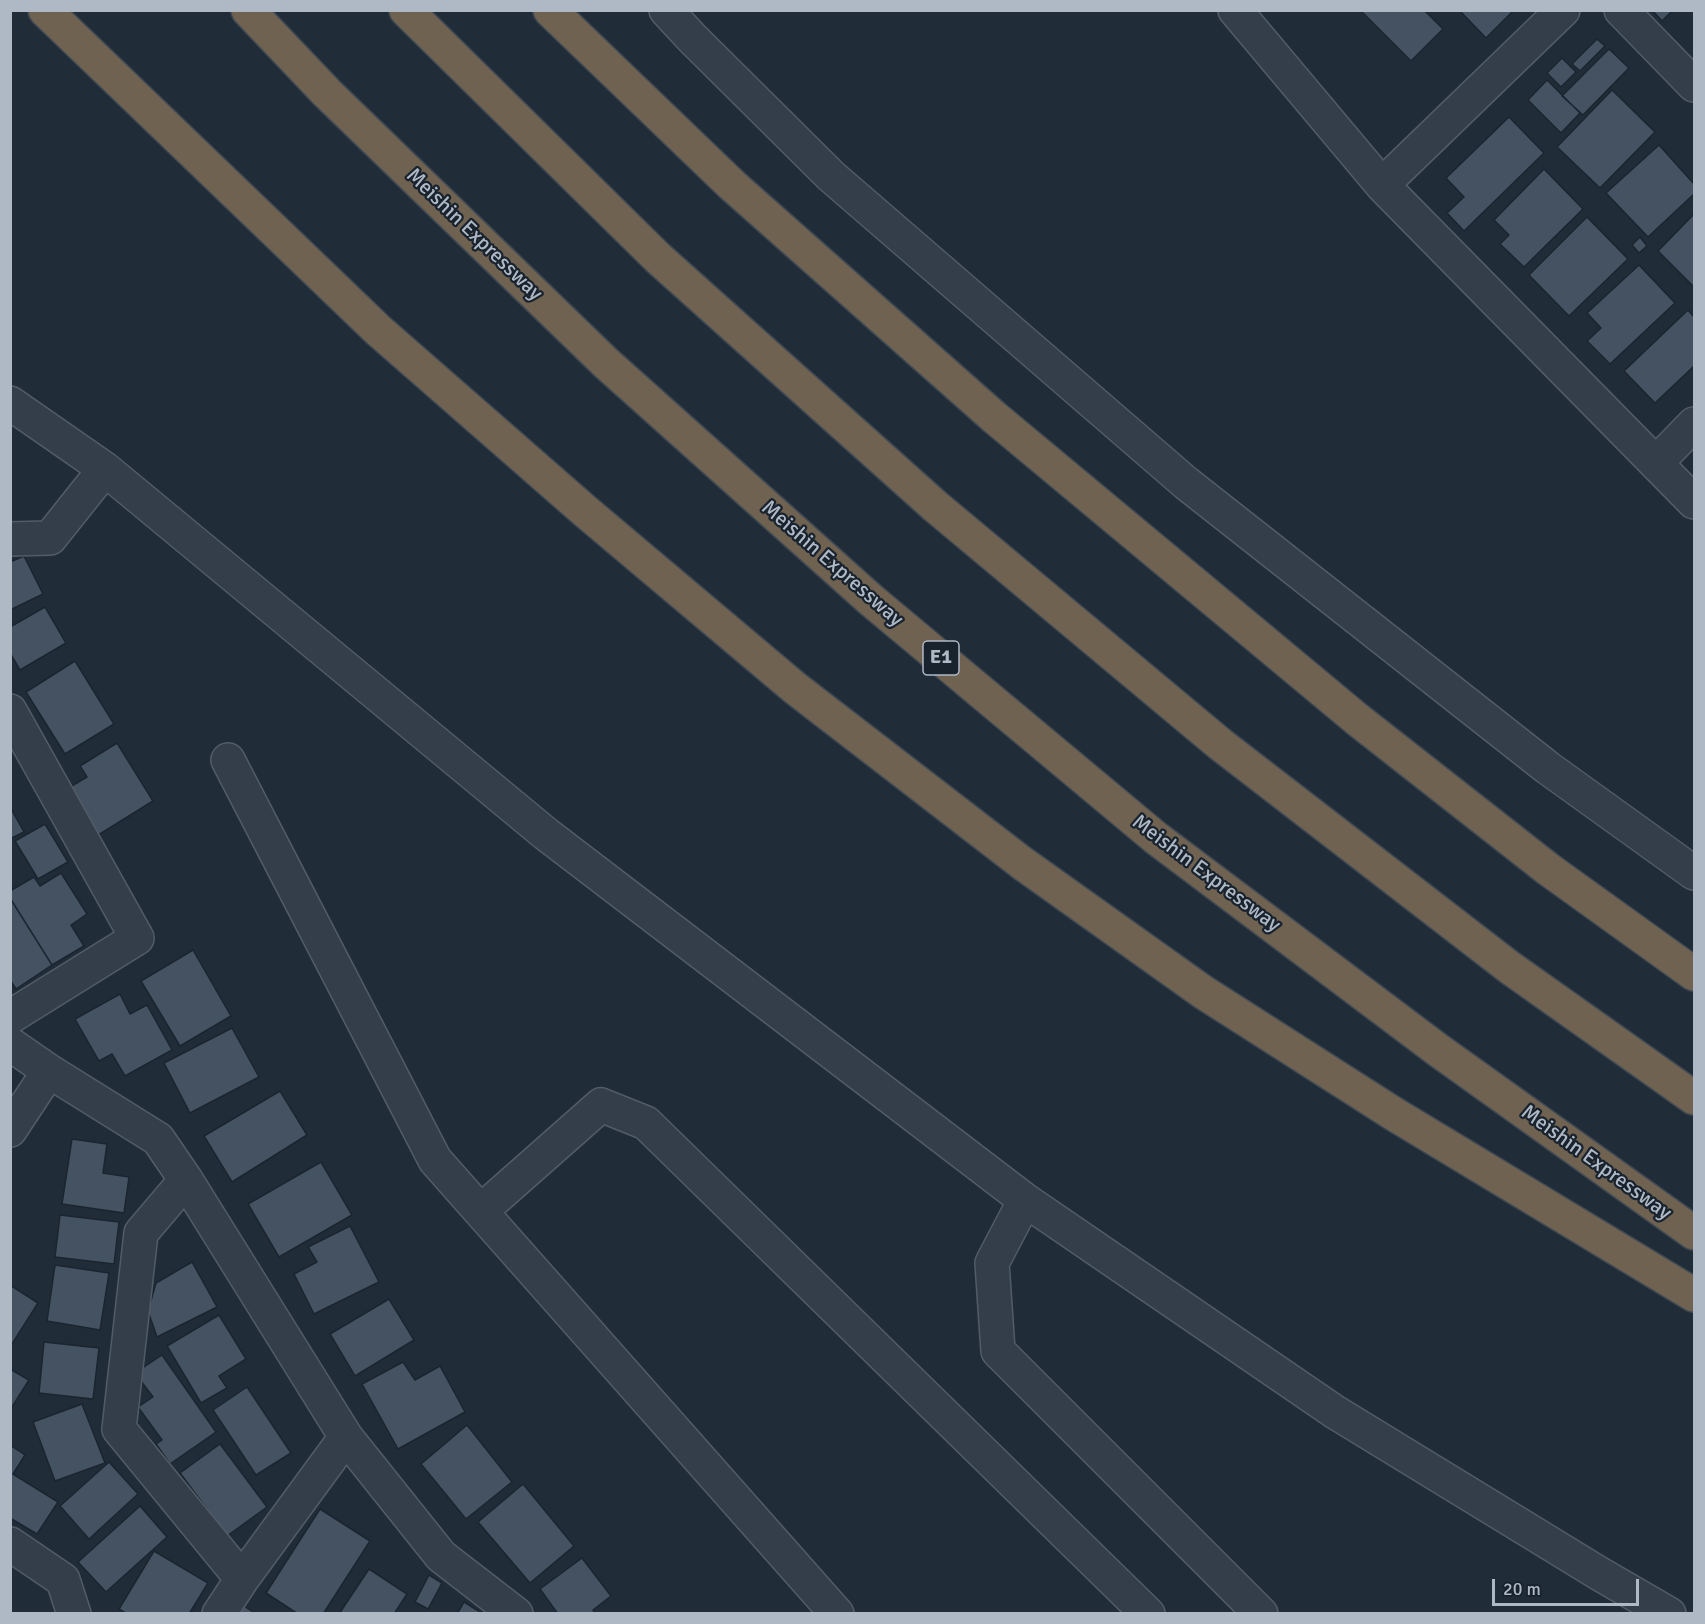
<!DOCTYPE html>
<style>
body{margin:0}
#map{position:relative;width:1705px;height:1624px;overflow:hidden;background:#202d39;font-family:Signika,sans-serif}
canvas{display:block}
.frame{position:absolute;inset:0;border:12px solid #afb9c6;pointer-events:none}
.scale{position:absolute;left:1492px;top:1579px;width:147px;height:27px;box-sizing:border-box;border:3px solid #afb9c6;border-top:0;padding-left:8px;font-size:18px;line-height:21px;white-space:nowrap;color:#afb9c6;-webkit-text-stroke:4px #19232e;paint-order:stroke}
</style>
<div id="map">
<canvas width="1705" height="1624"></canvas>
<div class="frame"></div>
<div class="scale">20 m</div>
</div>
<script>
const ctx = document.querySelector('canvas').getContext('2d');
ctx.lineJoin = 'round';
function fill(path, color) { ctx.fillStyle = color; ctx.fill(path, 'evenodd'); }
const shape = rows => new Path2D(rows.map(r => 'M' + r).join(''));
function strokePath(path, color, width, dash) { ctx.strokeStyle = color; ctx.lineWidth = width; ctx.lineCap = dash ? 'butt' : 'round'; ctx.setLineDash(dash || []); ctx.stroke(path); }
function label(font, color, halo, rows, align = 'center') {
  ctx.font = font + ' Signika,sans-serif'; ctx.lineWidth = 4.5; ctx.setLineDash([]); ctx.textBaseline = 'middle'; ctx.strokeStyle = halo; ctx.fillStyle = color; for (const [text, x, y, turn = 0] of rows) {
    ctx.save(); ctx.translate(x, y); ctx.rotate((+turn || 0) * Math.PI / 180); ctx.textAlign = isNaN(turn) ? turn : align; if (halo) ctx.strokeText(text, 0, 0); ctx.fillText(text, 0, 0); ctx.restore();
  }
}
const building = shape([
 [1360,10,1424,10,1443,29,1411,61,1360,10],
 [1459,10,1514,10,1486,38,1459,10],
 [1652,10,1673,10,1662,21,1652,10],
 [1597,39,1605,46,1580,71,1572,64,1597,39],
 [1609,49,1629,68,1583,115,1562,96,1609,49],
 [1562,58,1576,72,1561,87,1547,73,1562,58],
 [1547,80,1580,113,1561,133,1528,100,1547,80],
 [1612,90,1655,132,1600,188,1557,147,1612,90],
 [1509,117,1544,153,1464,231,1447,213,1464,197,1446,178,1509,117],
 [1659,145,1694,184,1694,194,1648,237,1606,193,1659,145],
 [1544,169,1583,209,1524,267,1500,244,1509,235,1494,220,1544,169],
 [1694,214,1694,285,1693,286,1658,251,1694,214],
 [1587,217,1628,259,1569,316,1529,275,1587,217],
 [1640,237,1647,246,1639,253,1632,245,1640,237],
 [1639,265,1675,303,1610,364,1587,341,1601,328,1587,313,1639,265],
 [1688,310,1694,317,1694,366,1655,403,1624,371,1688,310],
 [24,556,43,594,10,610,10,562,24,556],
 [45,607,66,643,20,670,10,653,10,627,45,607],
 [75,661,114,724,65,754,26,692,75,661],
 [117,743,153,801,95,837,65,790,87,777,80,766,117,743],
 [10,807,24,832,10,839,10,807],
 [45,824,68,862,38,879,15,841,45,824],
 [61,873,87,914,71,925,84,946,52,965,10,898,10,891,34,877,40,886,61,873],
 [10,898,52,965,16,989,10,980,10,898],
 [193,950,231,1016,180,1046,141,981,193,950],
 [120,994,130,1014,147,1005,172,1050,125,1076,112,1054,99,1061,75,1019,120,994],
 [232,1028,259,1077,190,1113,164,1063,232,1028],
 [280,1091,307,1135,232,1182,204,1136,280,1091],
 [72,1139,107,1144,103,1173,129,1177,124,1213,62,1204,72,1139],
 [321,1162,352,1215,279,1257,248,1204,321,1162],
 [60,1215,119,1222,114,1264,55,1257,60,1215],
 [350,1226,379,1282,314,1314,294,1274,317,1262,308,1247,350,1226],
 [192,1262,217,1307,157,1337,148,1311,156,1283,192,1262],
 [55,1265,109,1273,100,1330,47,1321,55,1265],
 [10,1285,38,1303,12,1344,10,1343,10,1285],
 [389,1299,414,1340,355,1376,330,1334,389,1299],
 [219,1315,246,1359,219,1376,227,1388,201,1403,167,1346,219,1315],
 [44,1342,99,1348,93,1399,39,1393,44,1342],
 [162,1355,216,1432,170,1464,156,1444,162,1440,138,1407,153,1397,135,1373,162,1355],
 [403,1362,415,1380,440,1366,465,1412,398,1449,362,1384,403,1362],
 [10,1369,29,1380,10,1410,10,1369],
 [247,1387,291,1453,256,1475,213,1410,247,1387],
 [82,1404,105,1463,55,1481,33,1422,82,1404],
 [467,1425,512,1482,466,1519,421,1464,467,1425],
 [220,1444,267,1507,227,1536,180,1473,220,1444],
 [10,1445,25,1455,13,1474,58,1502,37,1534,10,1518,10,1445],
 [109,1462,138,1494,89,1539,60,1506,109,1462],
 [523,1484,574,1546,530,1583,478,1522,523,1484],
 [140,1506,167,1537,106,1592,78,1562,140,1506],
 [320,1509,370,1541,323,1614,298,1614,266,1593,320,1509],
 [154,1551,208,1583,189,1614,127,1614,119,1609,154,1551],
 [582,1558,611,1596,593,1610,596,1614,558,1614,540,1589,582,1558],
 [369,1569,407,1594,394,1614,339,1614,369,1569],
 [429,1575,442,1583,428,1609,415,1602,429,1575],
 [464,1602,480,1612,480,1614,457,1614,464,1602],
 [244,1606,256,1614,239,1614,244,1606]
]);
const minor = shape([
 [666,10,692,38,831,176,1186,483,1548,768,1694,873],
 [1235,10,1382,185,1694,502],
 [1621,10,1694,85],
 [1382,185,1563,10],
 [10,403,105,469,546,834,1025,1200,1335,1412,1600,1574,1669,1614],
 [1656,463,1694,424],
 [10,539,50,538,105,469],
 [10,711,137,938,10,1017],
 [228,760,435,1160,837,1614],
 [10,1044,49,1071,158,1139,186,1180,346,1437,441,1556,516,1614],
 [10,1130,49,1071],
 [186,1180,141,1233,119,1429,242,1579],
 [1025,1200,992,1263,998,1351,1261,1614],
 [481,1211,601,1105,646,1123,1148,1614],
 [10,1544,63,1580,74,1614],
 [219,1614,242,1579,346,1437]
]);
const highway = shape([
 [45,10,378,330,585,511,795,688,1022,863,1203,992,1394,1114,1694,1295],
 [248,10,327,93,606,363,871,600,1156,838,1438,1050,1694,1233],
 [406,10,658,258,935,506,1220,744,1509,967,1694,1098],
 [550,10,732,185,994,417,1358,720,1548,869,1694,974]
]);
const shields = [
 [941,658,36]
];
const shieldNames = [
 ["E1",941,658]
];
const streetNames = [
 ["Meishin Expressway",474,235,44],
 ["Meishin Expressway",832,564,41],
 ["Meishin Expressway",1206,874,37],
 ["Meishin Expressway",1596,1163,36]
];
fill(building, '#445261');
strokePath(building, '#1b2530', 1.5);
strokePath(minor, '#525c67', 36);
strokePath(highway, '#3f4954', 36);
strokePath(minor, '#343e4a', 33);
strokePath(highway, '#706251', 33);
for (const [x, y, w] of shields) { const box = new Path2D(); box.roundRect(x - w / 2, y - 17, w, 34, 4.5); ctx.fillStyle = '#19232e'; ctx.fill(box); strokePath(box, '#afb9c6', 1.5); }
label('bold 20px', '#afb9c6', null, shieldNames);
label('21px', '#afb9c6', '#19232e', streetNames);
</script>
